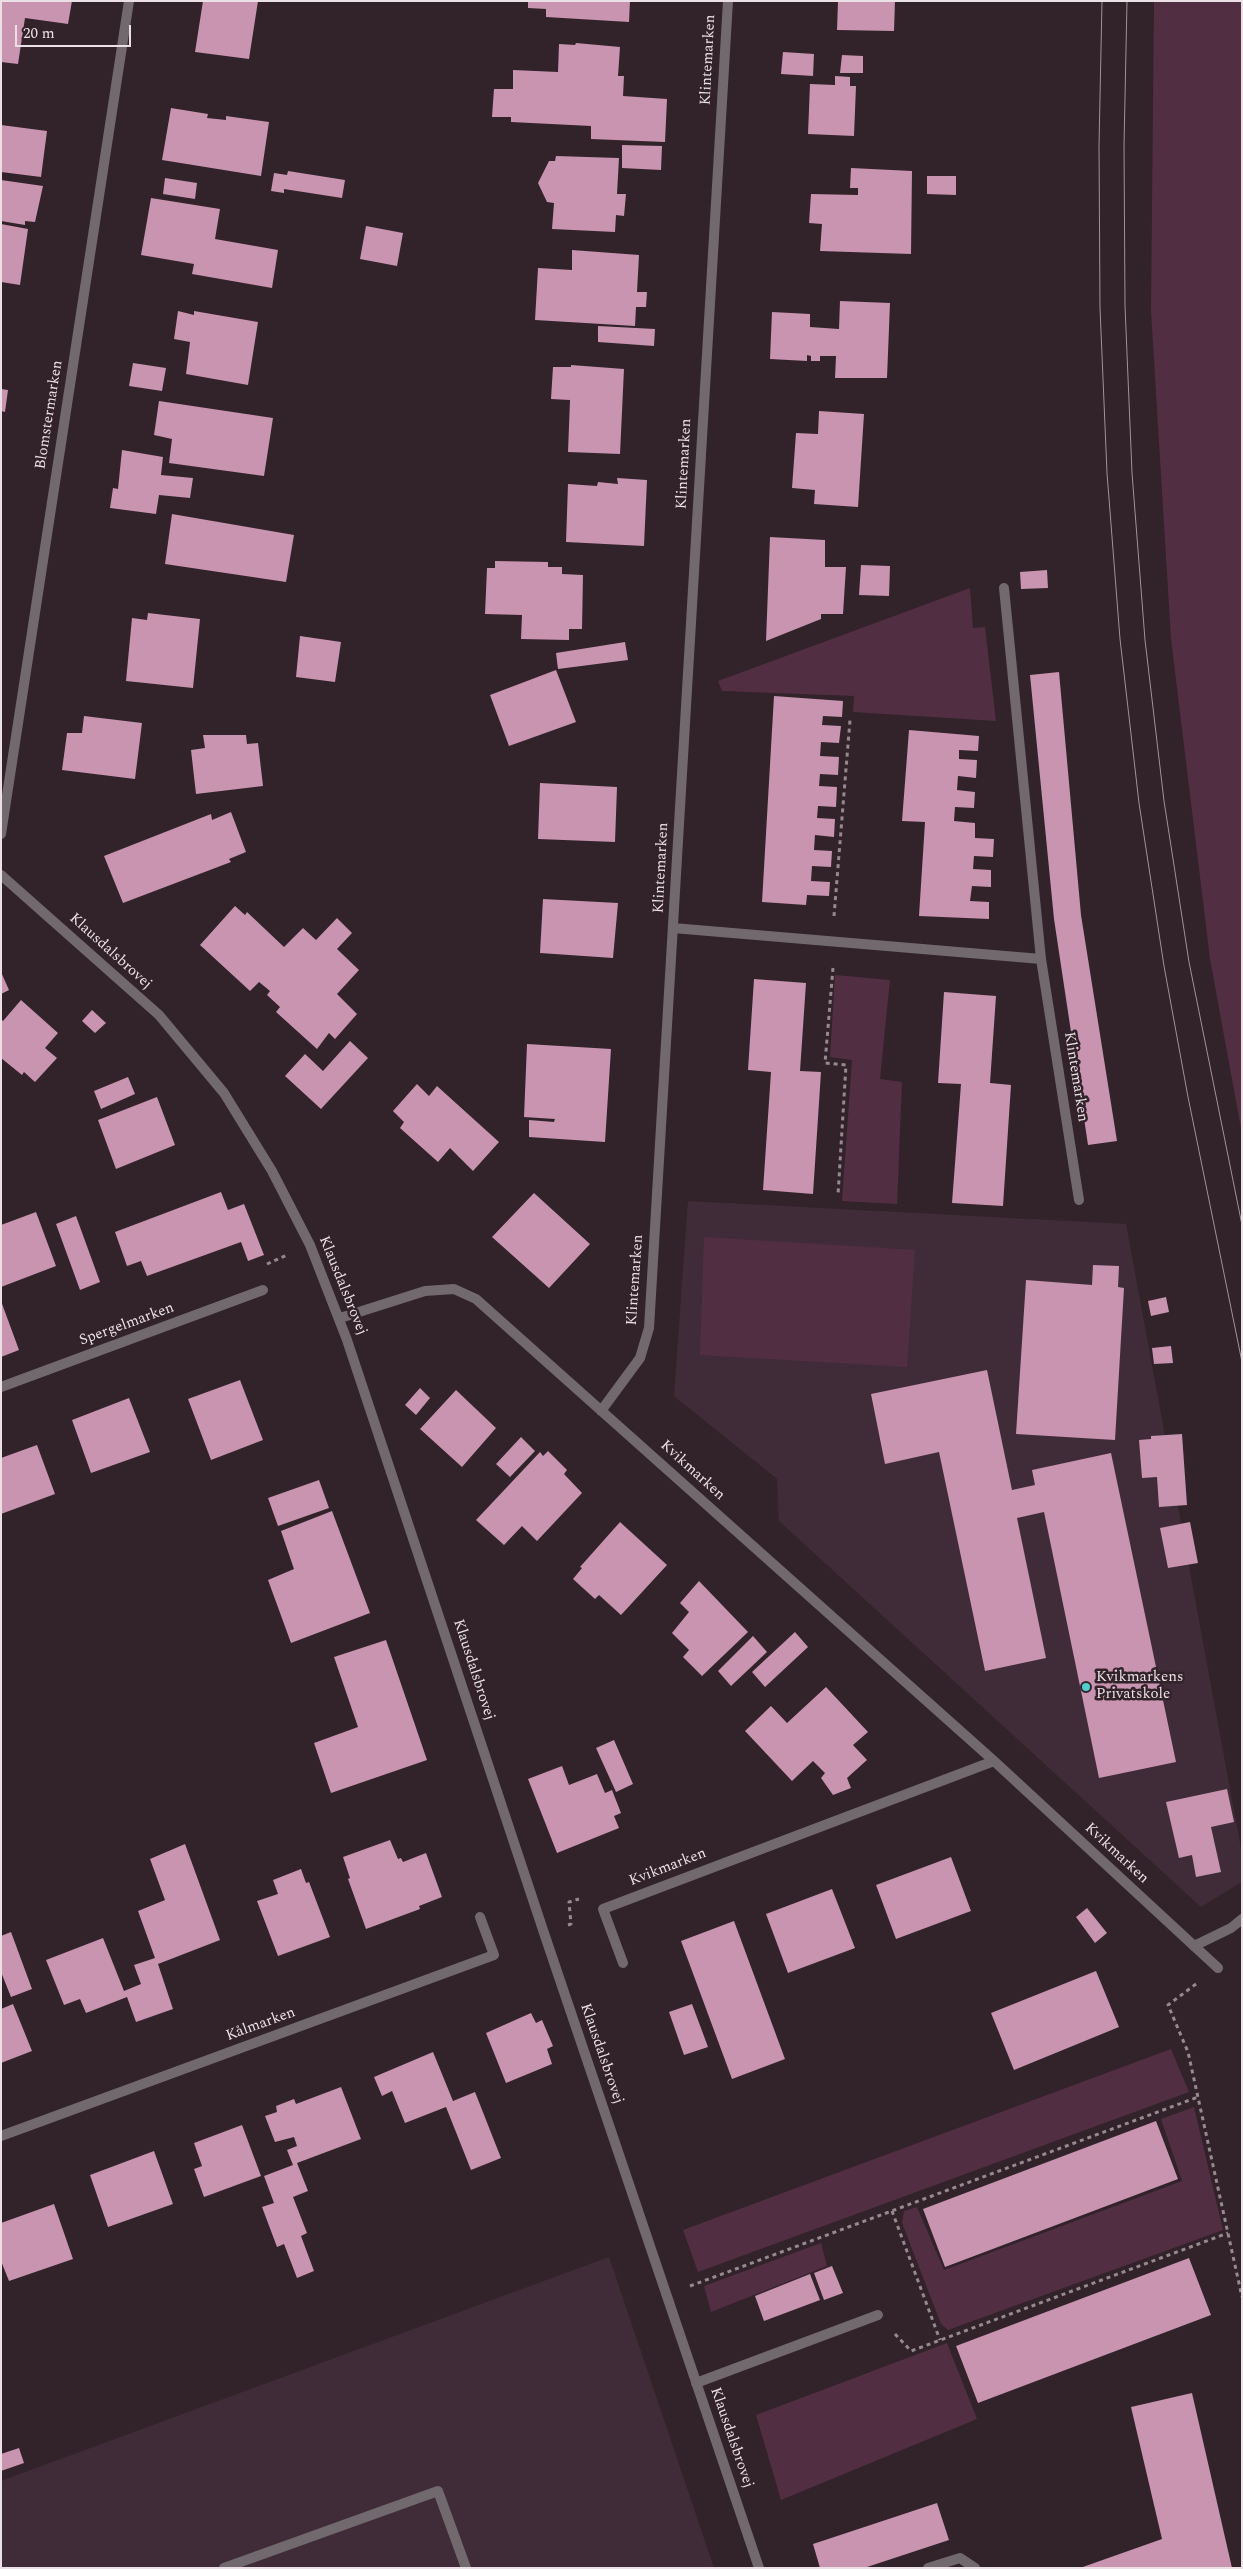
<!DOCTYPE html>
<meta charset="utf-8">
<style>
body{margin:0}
#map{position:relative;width:1243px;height:2569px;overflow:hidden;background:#32222a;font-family:Spectral,serif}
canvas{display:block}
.frame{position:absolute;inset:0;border:2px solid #ebe0e6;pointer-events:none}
.scale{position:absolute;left:15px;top:25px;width:116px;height:22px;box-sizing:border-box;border:2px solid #ebe0e6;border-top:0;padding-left:6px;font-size:15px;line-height:18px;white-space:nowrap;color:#ebe0e6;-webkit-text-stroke:4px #32222a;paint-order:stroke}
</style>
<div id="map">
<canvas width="1243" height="2569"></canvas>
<div class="frame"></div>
<div class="scale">20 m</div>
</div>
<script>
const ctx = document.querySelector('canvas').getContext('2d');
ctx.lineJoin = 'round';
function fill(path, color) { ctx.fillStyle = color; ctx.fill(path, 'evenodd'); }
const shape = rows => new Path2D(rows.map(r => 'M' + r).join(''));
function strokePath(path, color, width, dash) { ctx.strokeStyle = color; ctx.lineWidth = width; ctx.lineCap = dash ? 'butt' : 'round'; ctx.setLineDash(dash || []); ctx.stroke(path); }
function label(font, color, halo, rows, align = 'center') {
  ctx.font = font + ' Spectral,serif'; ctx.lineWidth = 5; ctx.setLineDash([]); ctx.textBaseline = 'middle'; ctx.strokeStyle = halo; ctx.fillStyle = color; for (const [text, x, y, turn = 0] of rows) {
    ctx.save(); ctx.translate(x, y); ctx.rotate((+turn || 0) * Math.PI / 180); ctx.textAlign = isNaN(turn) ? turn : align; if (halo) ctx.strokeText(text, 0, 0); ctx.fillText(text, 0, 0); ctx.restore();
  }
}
const built = shape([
 [688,1201,1126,1224,1242,1854,1242,1882,1201,1907,779,1521,777,1479,674,1396],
 [609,2257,714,2568,1,2568,1,2481]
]);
const green = shape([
 [1154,1,1242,1,1242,1134,1210,959,1171,639,1151,311],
 [970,588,973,628,985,627,996,721,853,712,854,696,722,691,718,681],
 [835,975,890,980,880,1079,902,1082,897,1204,842,1201,852,1060,830,1057],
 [704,1237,915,1250,907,1367,700,1355],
 [1171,2049,1189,2092,698,2272,683,2230],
 [1194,2107,1223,2230,948,2330,941,2324,902,2223,904,2211,917,2207,944,2270,1182,2181,1161,2119],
 [821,2243,827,2266,711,2312,704,2286],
 [947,2343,977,2419,781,2500,756,2415]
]);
const building = shape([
 [1,1,72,1,68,24,25,18,18,64,1,62],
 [203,1,258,1,249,59,195,52],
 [528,1,630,1,629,22,546,17,546,9,528,8],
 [838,1,895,1,894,31,837,30],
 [576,43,620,47,618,76,624,76,623,96,667,99,665,142,591,139,591,126,511,122,511,117,492,117,494,89,513,89,513,70,558,72,559,44,575,45],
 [783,52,814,54,813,76,781,74],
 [842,55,863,56,863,73,840,73],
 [835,76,850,77,850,86,856,86,854,136,808,134,810,84,835,85],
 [171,108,208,114,207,118,226,120,226,116,269,122,261,176,162,160],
 [1,125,47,131,41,177,1,172],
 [622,145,662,146,661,170,622,168],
 [556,156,619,158,617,194,626,194,624,216,616,215,615,232,552,229,554,203,547,202,538,183,549,161,555,161],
 [851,168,912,171,911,254,820,251,822,224,809,223,811,194,858,195,858,188,850,188],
 [288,171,345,180,342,198,284,189,284,193,271,191,274,173,287,175],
 [927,176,956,176,956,195,927,194],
 [165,178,197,183,195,199,163,194],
 [1,180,43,186,35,222,25,221,25,225,1,221],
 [151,198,220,209,215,239,278,250,272,288,192,274,194,264,141,255],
 [1,224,28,229,20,285,1,282],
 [366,226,403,233,397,266,360,259],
 [572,250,639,255,637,292,647,292,646,307,636,307,635,326,535,320,538,268,572,270],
 [840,301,890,303,887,378,835,378,836,356,820,356,820,361,811,361,811,356,807,355,807,361,770,359,772,312,810,314,810,327,839,329],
 [178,311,194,315,194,311,258,322,248,385,186,374,190,342,174,339],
 [598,326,655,329,654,346,598,342],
 [133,363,166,368,162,391,129,386],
 [571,365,624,369,620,454,568,452,570,400,551,399,553,367,571,367],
 [1,389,8,390,5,412,1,411],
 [159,401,273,418,264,476,169,463,172,439,154,435],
 [819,411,864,414,858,507,814,504,815,490,792,488,796,433,818,434],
 [122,450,163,457,161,475,193,478,190,498,159,495,156,514,110,508,113,488,118,489],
 [617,478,647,480,644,546,566,542,568,484,597,486,598,482,618,484],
 [172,514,294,535,286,582,165,564],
 [770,537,825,540,825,567,846,567,843,614,821,614,821,619,766,641],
 [495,561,548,562,548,567,562,567,562,574,583,575,582,629,569,629,569,640,521,639,522,615,485,614,487,568,495,568],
 [861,565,890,566,889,596,859,595],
 [1047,570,1048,588,1021,589,1020,572],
 [148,613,200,619,193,688,126,681,132,618,147,620],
 [300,636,341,642,335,682,296,677],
 [625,642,628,660,558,669,556,653],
 [556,670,576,722,509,746,490,695],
 [1059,672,1081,915,1117,1141,1088,1145,1054,919,1030,675],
 [774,696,843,701,842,717,823,716,822,725,841,726,839,743,821,742,820,756,839,757,838,775,820,774,819,786,837,787,836,807,818,806,817,818,835,819,834,837,815,835,814,850,832,851,831,867,812,866,811,881,830,882,829,896,807,895,806,905,762,902],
 [84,716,142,723,135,779,62,770,67,733,82,733],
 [909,730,979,736,978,751,959,750,959,759,977,760,976,778,958,776,957,790,975,792,974,808,955,807,954,821,975,823,975,838,994,839,993,857,974,856,973,869,991,870,991,887,972,886,970,901,989,902,989,919,919,916,925,822,902,821],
 [203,735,246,735,247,744,258,743,263,786,196,794,191,750,205,748],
 [540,783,617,787,615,842,538,839],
 [231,812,246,852,229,859,231,862,123,903,104,856,211,814,212,820],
 [543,899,618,903,613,958,540,953],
 [235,906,245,915,247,912,284,947,303,928,316,940,337,918,352,933,337,949,359,970,337,994,357,1014,335,1039,329,1033,317,1049,276,1012,280,1007,267,995,270,991,259,982,250,991,200,945],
 [1,972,9,990,1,994],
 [754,979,806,983,800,1071,821,1072,813,1194,763,1190,771,1072,748,1070],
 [944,992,996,996,990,1083,1011,1085,1003,1206,952,1203,961,1084,938,1083],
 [21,1000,58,1033,45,1048,57,1058,35,1082,24,1072,22,1075,1,1058,1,1019,3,1021],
 [92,1010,106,1023,95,1033,82,1021],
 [350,1041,368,1058,321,1109,285,1076,305,1054,323,1071],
 [527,1044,611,1049,605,1142,529,1137,529,1120,554,1122,555,1119,524,1117],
 [128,1077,135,1094,101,1109,94,1091],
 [417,1084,429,1096,437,1086,499,1142,473,1171,450,1148,438,1162,400,1128,404,1122,393,1111],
 [157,1097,175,1145,116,1169,98,1120],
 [221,1192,228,1210,244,1204,264,1255,248,1261,241,1242,147,1276,141,1261,127,1266,115,1232],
 [534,1193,590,1244,549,1288,492,1237],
 [36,1212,56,1266,1,1287,1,1225],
 [76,1216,100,1282,80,1290,56,1224],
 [1093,1265,1119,1266,1118,1287,1124,1288,1115,1440,1016,1434,1026,1280,1092,1285],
 [1166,1297,1169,1312,1151,1316,1148,1301],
 [1,1301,19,1350,1,1357],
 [1171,1346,1173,1363,1154,1364,1152,1348],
 [987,1370,1012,1490,1035,1485,1032,1470,1111,1453,1176,1762,1099,1778,1044,1512,1017,1518,1046,1658,985,1671,939,1452,885,1464,871,1394],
 [240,1380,263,1440,211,1460,188,1399],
 [420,1388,430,1398,416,1415,405,1405],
 [456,1390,496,1428,462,1467,420,1429],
 [129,1398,150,1452,91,1473,72,1420],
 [1182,1434,1187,1505,1159,1507,1157,1477,1142,1478,1139,1440,1151,1439,1151,1436],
 [521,1437,535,1451,510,1477,496,1464],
 [37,1445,55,1494,1,1514,1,1458],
 [548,1451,567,1470,564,1474,582,1493,537,1541,522,1526,504,1545,476,1520,540,1452,543,1456],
 [319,1480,329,1508,278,1526,268,1498],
 [332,1511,370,1613,291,1643,268,1580,294,1569,281,1531],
 [620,1522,667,1565,621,1615,599,1595,595,1599,573,1579,582,1568,580,1567],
 [1190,1522,1198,1563,1168,1568,1160,1528],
 [699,1581,748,1632,702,1676,683,1657,689,1650,672,1633,689,1612,680,1603],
 [795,1632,808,1647,765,1687,752,1672],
 [753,1636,767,1652,731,1686,718,1671],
 [386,1640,427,1760,331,1793,314,1743,358,1727,334,1657],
 [826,1687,868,1732,853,1745,867,1760,847,1778,851,1788,833,1795,821,1778,825,1773,813,1761,792,1781,745,1731,771,1706,787,1723],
 [614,1740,633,1784,616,1792,596,1748],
 [562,1766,569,1785,597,1774,605,1793,612,1790,621,1813,614,1816,619,1828,557,1853,528,1779],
 [1227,1789,1234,1822,1211,1827,1221,1872,1196,1877,1192,1855,1179,1858,1166,1802],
 [390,1840,398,1859,401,1858,403,1862,426,1853,442,1897,419,1906,420,1909,366,1929,348,1879,350,1878,343,1857],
 [185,1844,220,1940,158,1964,173,2009,136,2022,127,1997,86,2013,80,1999,64,2005,46,1960,103,1938,124,1991,141,1984,134,1965,155,1958,138,1911,165,1900,150,1859],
 [951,1857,971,1911,896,1939,876,1885],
 [301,1869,306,1883,309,1882,330,1937,278,1956,257,1901,278,1894,273,1880],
 [832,1889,855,1948,788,1973,766,1914],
 [1087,1908,1107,1933,1095,1943,1076,1917],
 [734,1921,785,2059,732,2079,681,1941],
 [11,1932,32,1989,11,1997,1,1972,1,1936],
 [1096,1971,1119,2027,1014,2070,991,2013],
 [13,2004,32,2051,1,2063,1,2009],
 [692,2004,708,2047,684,2055,669,2012],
 [531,2013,536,2023,542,2020,553,2046,547,2049,552,2064,506,2083,486,2033],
 [433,2052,453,2101,475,2092,501,2158,471,2170,446,2107,405,2123,392,2091,382,2096,374,2077],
 [341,2087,361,2139,297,2163,308,2191,293,2197,307,2233,301,2236,314,2271,297,2278,284,2244,277,2247,262,2207,274,2203,264,2176,293,2165,287,2150,297,2146,294,2137,275,2142,265,2116,277,2112,276,2106,294,2099,296,2104],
 [1156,2121,1178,2179,945,2267,923,2209],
 [242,2125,261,2176,204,2197,194,2169,202,2166,194,2143],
 [154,2151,173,2204,108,2227,90,2175],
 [54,2204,73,2259,9,2281,1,2261,1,2223],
 [1189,2258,1211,2315,978,2403,956,2346],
 [832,2266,843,2293,824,2300,814,2273],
 [810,2274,820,2300,764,2321,755,2296],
 [1192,2393,1232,2568,1080,2568,1162,2539,1131,2407],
 [19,2448,24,2463,1,2471,1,2454],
 [937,2503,949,2540,864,2568,820,2568,813,2544]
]);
const path = shape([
 [834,916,850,720],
 [833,968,825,1063,846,1065,838,1195],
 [267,1264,287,1255],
 [568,1925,571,1924,569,1902,579,1899],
 [1196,1984,1168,2005,1188,2052,1242,2297],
 [892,2211,940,2340],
 [690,2286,1198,2097],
 [895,2334,911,2351,1228,2233]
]);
const service = shape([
 [1194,1946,1231,1928,1242,1919],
 [696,2383,878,2315],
 [224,2568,438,2491,466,2568],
 [928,2568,960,2558,975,2568]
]);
const minor = shape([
 [1004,588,1041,959,1079,1200],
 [1,834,129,1],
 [673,928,1041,959],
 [340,1318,425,1291,454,1289,476,1299,994,1761,1218,1968],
 [1,1387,263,1290],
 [601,1411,640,1358,649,1328,728,1],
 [623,1963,603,1909,994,1761],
 [1,2136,494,1955,480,1917]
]);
const tertiary = shape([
 [1,875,159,1015,224,1093,272,1171,310,1245,347,1340,543,1930,759,2568]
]);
const tram = shape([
 [1102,1,1099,146,1100,308,1107,473,1120,639,1139,803,1164,966,1188,1097,1242,1362],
 [1127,1,1124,146,1125,306,1132,473,1145,640,1164,801,1189,962,1242,1225]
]);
const markers = [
 [1086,1687,5,"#52cdcd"]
];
const streetNames = [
 ["Klintemarken",709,60,-87],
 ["Blomstermarken",50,415,-81],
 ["Klintemarken",685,464,-87],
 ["Klintemarken",662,868,-87],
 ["Klausdalsbrovej",110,952,42],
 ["Klintemarken",1075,1077,81],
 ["Klintemarken",636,1280,-86],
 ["Klausdalsbrovej",342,1286,68],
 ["Spergelmarken",127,1325,-20],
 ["Kvikmarken",692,1471,42],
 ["Klausdalsbrovej",473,1670,72],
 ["Kvikmarken",1116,1854,43],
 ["Kvikmarken",668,1868,-21],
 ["Kålmarken",261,2025,-20],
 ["Klausdalsbrovej",601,2054,71],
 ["Klausdalsbrovej",731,2438,71]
];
const poiNames = [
 ["Kvikmarkens",1096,1678],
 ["Privatskole",1096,1695]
];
fill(built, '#402c38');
fill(green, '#522e43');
fill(building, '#c894b0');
strokePath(path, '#96898f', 3, [4, 4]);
strokePath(service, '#71696d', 10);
strokePath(minor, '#71696d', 10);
strokePath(tertiary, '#71696d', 10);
strokePath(tram, '#a0939a', 1);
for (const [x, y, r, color] of markers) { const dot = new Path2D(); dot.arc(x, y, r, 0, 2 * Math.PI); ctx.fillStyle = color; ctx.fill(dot); strokePath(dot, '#32222a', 2); }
label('15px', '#ebe0e6', '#32222a', streetNames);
label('15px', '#ebe0e6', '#32222a', poiNames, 'left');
</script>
